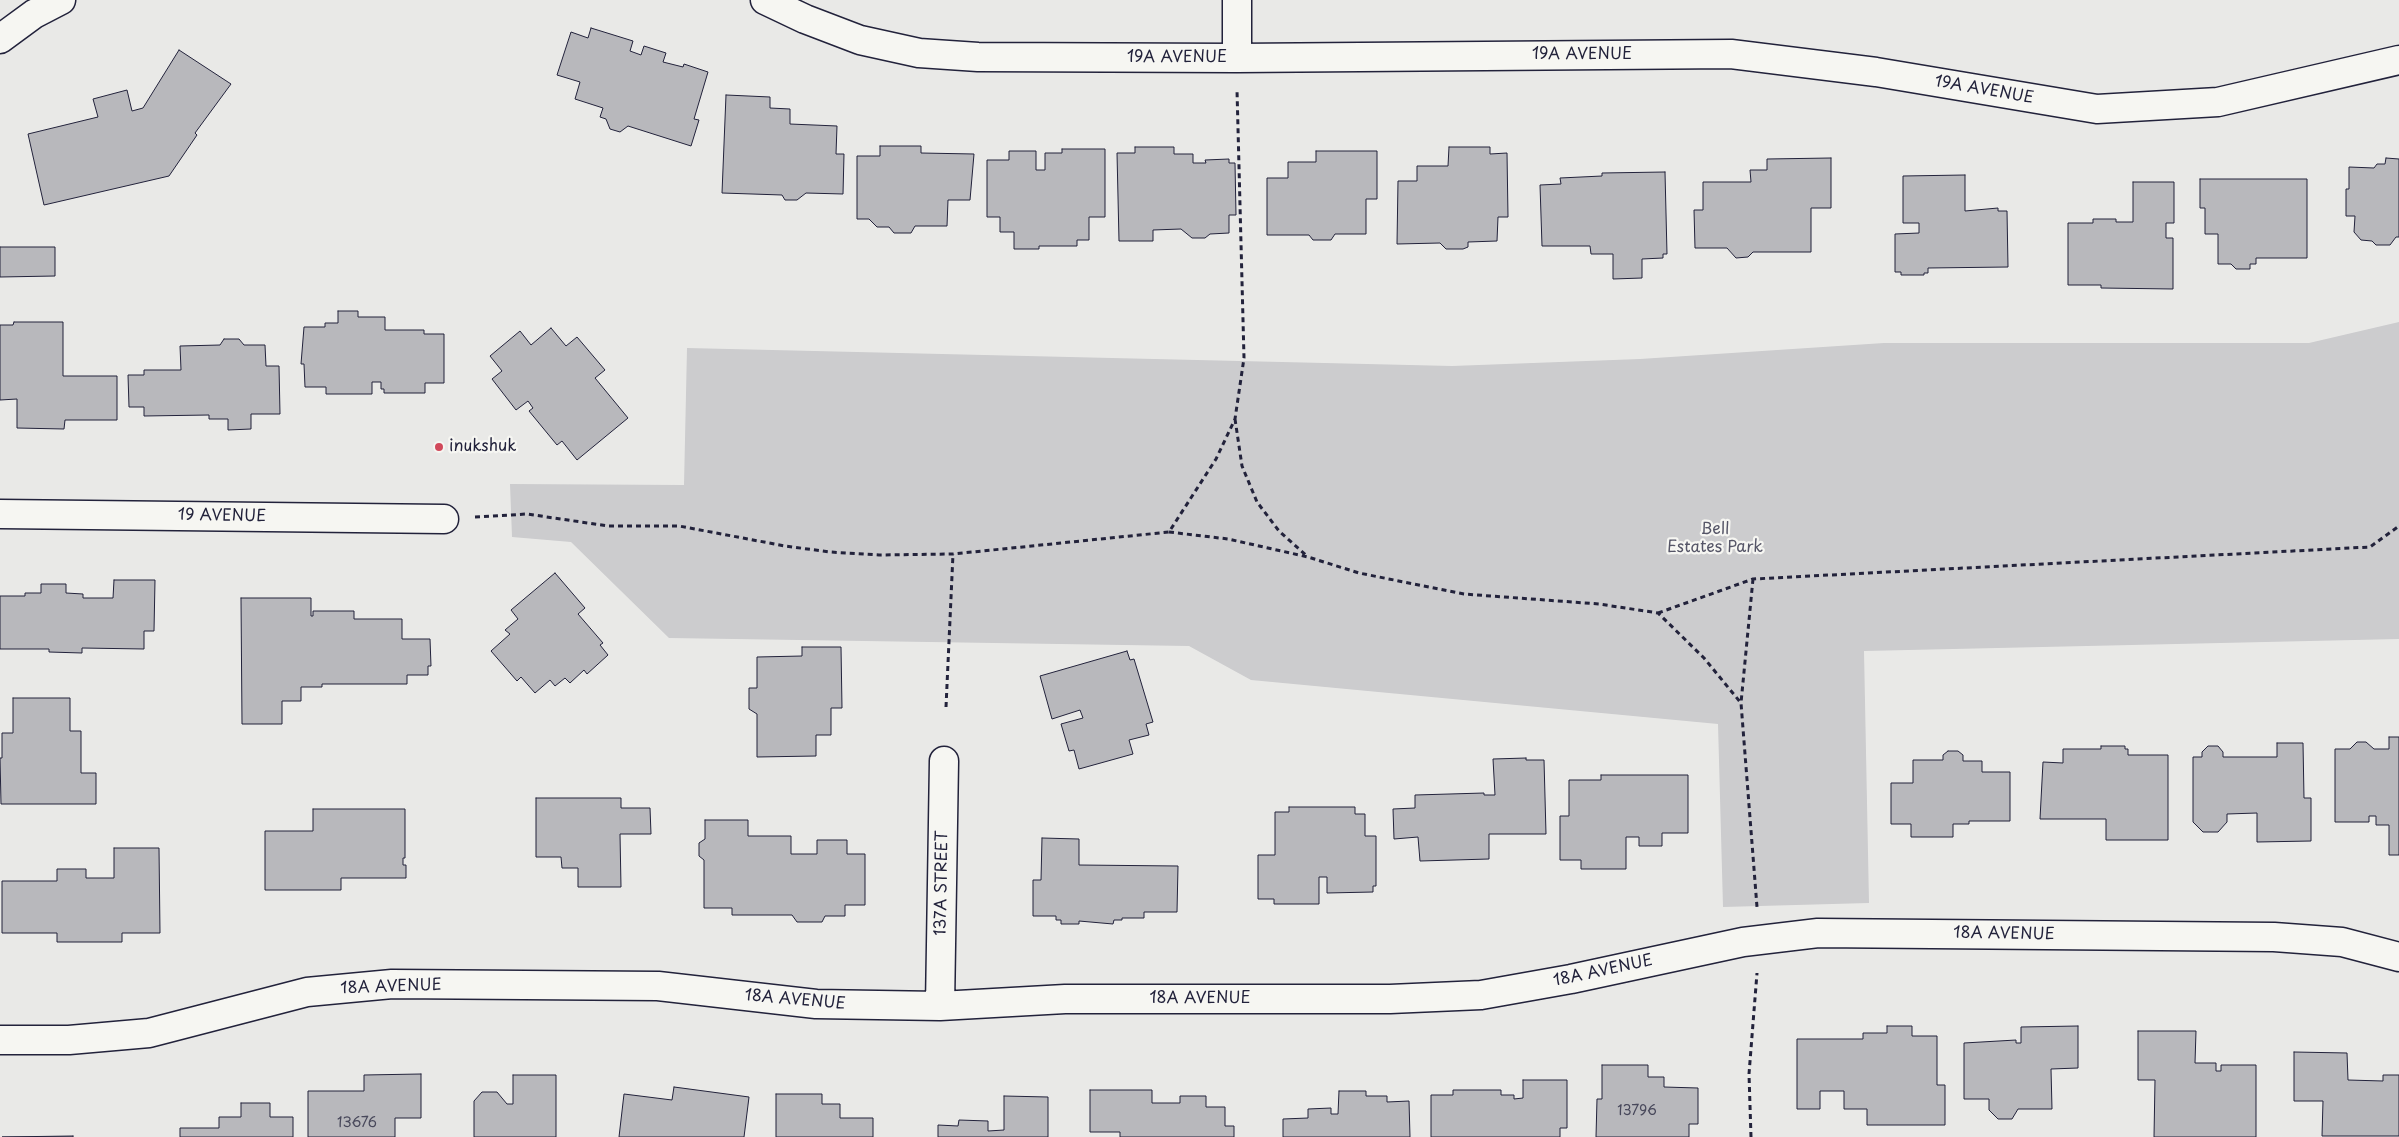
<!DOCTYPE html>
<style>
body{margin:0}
canvas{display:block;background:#e9e9e7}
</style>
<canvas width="2399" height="1137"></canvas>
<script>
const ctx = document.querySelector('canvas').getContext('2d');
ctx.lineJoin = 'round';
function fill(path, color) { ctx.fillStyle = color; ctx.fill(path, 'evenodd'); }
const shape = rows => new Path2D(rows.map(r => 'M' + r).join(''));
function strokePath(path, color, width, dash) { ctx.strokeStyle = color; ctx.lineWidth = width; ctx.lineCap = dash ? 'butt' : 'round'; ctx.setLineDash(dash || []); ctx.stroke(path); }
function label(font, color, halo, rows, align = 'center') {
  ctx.font = font + ' "Playpen Sans",sans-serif'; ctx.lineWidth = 4.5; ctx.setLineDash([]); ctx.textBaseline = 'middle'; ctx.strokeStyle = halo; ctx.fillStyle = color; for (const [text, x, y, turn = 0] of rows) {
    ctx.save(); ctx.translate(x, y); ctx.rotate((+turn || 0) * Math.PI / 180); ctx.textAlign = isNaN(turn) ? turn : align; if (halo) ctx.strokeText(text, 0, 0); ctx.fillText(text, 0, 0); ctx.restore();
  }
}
const green = shape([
 [2399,322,2399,639,1864,651,1869,903,1723,907,1718,724,1251,680,1189,646,669,638,571,542,512,537,510,484,684,485,687,348,1452,366,1640,359,1884,343,2309,343]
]);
const building = shape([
 [591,28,633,41,630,51,641,55,644,46,666,53,663,62,683,67,684,64,708,72,694,119,699,120,691,146,628,126,620,132,610,129,606,119,600,117,603,108,575,99,580,82,557,75,571,32,588,38,591,28],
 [179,50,231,84,195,133,197,135,169,176,44,205,28,134,98,117,93,99,127,90,132,111,143,108,179,50],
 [726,95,770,97,770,108,790,109,790,124,837,126,836,154,844,154,843,194,806,193,797,200,785,200,782,195,722,193,726,95],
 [880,146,921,146,921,153,974,154,970,200,948,200,947,226,915,226,911,233,894,233,889,227,877,227,869,219,857,219,857,156,880,156,880,146],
 [1135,147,1174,147,1174,154,1193,154,1193,163,1206,163,1205,160,1229,159,1229,163,1235,163,1236,215,1229,215,1229,233,1210,234,1205,238,1192,238,1181,229,1153,230,1153,241,1119,241,1117,153,1135,153,1135,147],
 [1449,147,1490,147,1490,154,1507,153,1508,217,1498,217,1497,241,1468,242,1468,247,1463,249,1446,249,1440,243,1397,244,1398,181,1417,181,1417,166,1448,166,1449,147],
 [1062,149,1105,149,1105,217,1089,217,1089,240,1077,240,1077,246,1039,246,1039,249,1014,249,1014,232,1000,232,1000,217,987,217,987,160,1009,160,1009,151,1036,151,1036,170,1045,170,1045,153,1062,153,1062,149],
 [1316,151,1377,151,1377,199,1366,199,1366,234,1335,234,1331,240,1313,240,1309,235,1267,235,1267,178,1288,178,1288,162,1316,162,1316,151],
 [1831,158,1831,208,1811,208,1811,252,1753,252,1748,257,1736,258,1727,248,1695,248,1694,210,1703,210,1703,182,1751,182,1750,170,1767,170,1767,159,1831,158],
 [2386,158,2399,159,2399,237,2396,237,2390,245,2376,245,2372,241,2361,240,2354,232,2355,216,2346,216,2346,189,2349,189,2349,167,2374,168,2377,164,2385,164,2386,158],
 [1665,172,1667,254,1663,254,1663,258,1642,259,1642,278,1613,279,1613,254,1591,254,1590,246,1542,246,1540,185,1561,184,1560,178,1602,176,1602,173,1665,172],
 [1965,175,1965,211,1998,208,1998,211,2007,211,2008,267,1928,268,1928,273,1924,273,1924,275,1901,275,1901,272,1895,272,1895,234,1919,233,1919,223,1903,223,1903,176,1965,175],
 [2200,179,2307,179,2307,258,2256,258,2256,264,2250,264,2250,269,2236,269,2231,264,2218,264,2218,234,2205,234,2205,208,2200,208,2200,179],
 [2133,182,2174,182,2174,223,2166,223,2166,238,2173,238,2173,289,2101,288,2101,285,2068,285,2068,223,2093,223,2093,219,2116,219,2116,222,2133,222,2133,182],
 [0,247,55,247,55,276,0,277,0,247],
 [338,311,358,311,358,317,385,317,385,330,424,330,424,334,444,334,444,383,425,383,425,393,384,393,384,389,381,389,381,382,372,382,372,394,326,394,326,387,305,387,304,364,301,364,304,327,325,327,325,323,338,323,338,311],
 [14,322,63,322,63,376,117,376,117,420,65,420,64,429,17,428,17,399,0,400,0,325,13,325,14,322],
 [551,328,566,346,577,337,605,370,595,378,628,418,577,460,562,441,557,445,529,411,533,408,528,401,516,410,492,379,502,371,490,356,520,331,531,345,551,328],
 [224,339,239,339,244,345,265,345,266,366,279,366,280,414,251,414,251,429,228,430,228,419,209,419,209,415,144,416,144,407,129,407,128,375,144,375,144,370,181,370,180,346,220,345,224,339],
 [555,573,585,608,578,614,603,643,600,645,608,655,587,674,584,670,570,683,565,678,555,686,550,680,535,693,521,677,517,681,491,651,510,634,505,630,518,619,511,610,555,573],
 [114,580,155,580,154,631,144,631,144,649,82,648,82,653,49,652,49,649,0,649,0,596,25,596,25,593,41,593,41,584,66,584,66,593,83,594,83,598,113,598,114,580],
 [241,598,311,598,311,616,313,616,313,611,354,611,354,619,402,619,402,639,430,639,431,666,428,666,428,675,407,675,407,684,322,684,322,687,301,687,301,701,282,701,282,724,242,724,241,598],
 [802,647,841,647,842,708,831,708,831,735,816,735,816,756,757,757,757,714,749,709,749,688,757,688,757,657,802,656,802,647],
 [1127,651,1130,660,1134,659,1153,722,1146,724,1149,735,1129,740,1133,754,1079,769,1074,750,1069,751,1061,724,1083,718,1080,710,1052,719,1040,676,1127,651],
 [13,698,70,698,70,731,81,731,81,773,96,773,96,804,1,804,0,758,2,758,2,733,13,733,13,698],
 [2389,737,2399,737,2399,855,2389,855,2389,825,2376,825,2376,816,2369,816,2369,822,2335,822,2335,749,2350,749,2357,742,2366,742,2374,749,2389,749,2389,737],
 [2277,743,2303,743,2304,798,2311,798,2311,841,2257,842,2257,813,2227,814,2227,822,2218,832,2203,832,2193,822,2193,757,2202,757,2202,752,2208,746,2218,746,2223,752,2223,757,2277,757,2277,743],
 [2101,746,2125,746,2125,749,2128,749,2128,755,2168,755,2168,840,2106,840,2106,819,2040,819,2043,762,2063,763,2063,749,2101,749,2101,746],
 [1948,751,1958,751,1963,755,1963,761,1982,761,1982,772,2010,772,2010,821,1969,821,1969,824,1953,824,1953,837,1911,837,1911,824,1891,824,1891,783,1913,783,1913,760,1943,760,1943,755,1948,751],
 [1526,758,1526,760,1544,760,1546,834,1489,834,1489,859,1420,861,1418,837,1394,839,1393,809,1415,808,1415,795,1484,793,1484,795,1495,795,1493,759,1526,758],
 [1601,775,1688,775,1688,833,1662,833,1662,846,1639,846,1639,837,1626,837,1626,869,1581,869,1581,860,1560,860,1560,816,1569,816,1569,780,1601,780,1601,775],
 [536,798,621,798,621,808,650,808,651,834,620,834,621,887,578,887,578,868,562,868,561,857,536,857,536,798],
 [1289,807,1355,807,1355,814,1365,814,1365,836,1376,836,1376,886,1373,886,1373,892,1327,893,1327,877,1319,877,1319,904,1274,904,1274,899,1258,899,1258,855,1275,855,1275,812,1289,812,1289,807],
 [313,809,405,809,405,858,403,858,403,865,406,865,406,878,341,878,341,890,265,890,265,831,313,831,313,809],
 [705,820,748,820,748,836,791,836,791,854,817,854,817,840,847,840,847,854,865,854,865,905,845,905,845,916,825,916,822,922,797,922,792,915,732,915,732,908,704,908,704,860,699,856,699,843,705,839,705,820],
 [1042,838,1079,839,1079,865,1178,866,1177,912,1144,912,1144,918,1122,918,1122,920,1114,920,1113,924,1079,921,1079,924,1061,924,1061,920,1056,920,1056,916,1033,916,1033,880,1041,880,1042,838],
 [114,848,159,848,160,933,122,933,122,942,57,942,57,933,2,933,2,881,57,881,57,869,86,869,86,878,114,878,114,848],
 [1887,1026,1912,1026,1912,1036,1937,1036,1937,1085,1945,1085,1945,1125,1867,1125,1867,1109,1844,1109,1844,1091,1820,1091,1820,1109,1797,1109,1797,1039,1863,1039,1863,1033,1887,1033,1887,1026],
 [2078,1026,2078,1068,2051,1069,2052,1109,2018,1109,2012,1119,1998,1119,1989,1110,1989,1099,1964,1099,1964,1043,2016,1040,2016,1043,2021,1043,2021,1027,2078,1026],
 [2138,1031,2196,1031,2195,1063,2216,1063,2216,1071,2221,1071,2221,1065,2256,1065,2256,1137,2154,1137,2155,1080,2138,1080,2138,1031],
 [2294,1052,2347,1053,2348,1080,2383,1081,2383,1075,2399,1075,2399,1136,2322,1136,2323,1101,2294,1101,2294,1052],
 [1602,1065,1648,1065,1648,1077,1664,1077,1664,1087,1698,1088,1698,1124,1689,1124,1689,1137,1596,1137,1597,1099,1602,1099,1602,1065],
 [421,1074,421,1118,395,1118,395,1137,308,1137,308,1091,364,1091,364,1075,421,1074],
 [513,1075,556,1075,556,1137,474,1137,474,1101,482,1092,497,1092,507,1104,513,1104,513,1075],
 [1523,1080,1567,1080,1567,1128,1560,1128,1560,1137,1431,1137,1431,1095,1453,1095,1453,1090,1501,1090,1501,1095,1514,1095,1514,1099,1523,1098,1523,1080],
 [674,1087,749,1097,744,1137,619,1137,624,1094,672,1100,674,1087],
 [1090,1090,1152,1090,1152,1103,1180,1103,1180,1096,1206,1096,1206,1107,1225,1107,1225,1126,1234,1126,1234,1137,1120,1137,1120,1132,1090,1132,1090,1090],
 [1339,1091,1366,1091,1366,1096,1387,1096,1387,1102,1409,1101,1410,1137,1283,1137,1283,1119,1308,1118,1308,1109,1331,1108,1331,1114,1338,1114,1339,1091],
 [776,1094,822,1094,822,1104,840,1104,840,1118,873,1118,873,1137,776,1137,776,1094],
 [1004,1096,1048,1097,1048,1137,938,1137,938,1125,958,1126,959,1120,988,1121,988,1131,1004,1130,1004,1096],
 [241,1103,270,1103,270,1117,293,1117,293,1137,180,1137,180,1128,219,1128,219,1117,241,1117,241,1103],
 [73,1136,73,1137,2,1137,73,1136]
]);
const path = shape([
 [1235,419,1242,466,1257,502,1279,531,1308,557],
 [475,517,527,514,608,526,679,526,785,546,830,552,879,555,953,554,1169,532,1216,459,1235,419,1244,358,1237,90],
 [1169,532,1228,539,1308,557,1359,573,1464,594,1599,604,1658,613,1704,658,1741,703],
 [1753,579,1741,703,1757,907],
 [1658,613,1753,579,2370,547,2399,526],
 [946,707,953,554],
 [1751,1137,1749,1074,1757,973]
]);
const minor = shape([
 [765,0,805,19,860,40,919,53,978,57,1237,58,1731,54,1876,72,2097,109,2218,102,2399,60],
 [1237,0,1237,58],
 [0,39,34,14,61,0],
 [0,514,444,519],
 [940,1006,944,761],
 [0,1040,69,1040,149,1033,307,992,392,984,658,986,816,1004,940,1006,1065,999,1390,999,1481,995,1571,979,1743,942,1818,933,2274,937,2342,942,2399,957]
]);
const markers = [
 [439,447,5,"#d1495b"]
];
const numberNames = [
 ["13796",1637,1111],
 ["13676",357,1123]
];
const streetNames = [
 ["19A AVENUE",1582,55],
 ["19A AVENUE",1177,58],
 ["19A AVENUE",1984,90,10],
 ["19 AVENUE",222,516,1],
 ["137A STREET",942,883,-89],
 ["18A AVENUE",2004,934,1],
 ["18A AVENUE",1603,971,-12],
 ["18A AVENUE",391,987,-2],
 ["18A AVENUE",1200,999],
 ["18A AVENUE",795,1000,5]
];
const poiNames = [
 ["inukshuk",449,447]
];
const parkNames = [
 ["Bell",1715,530],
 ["Estates Park",1715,548]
];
fill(green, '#ccccce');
fill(building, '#b8b8bc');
strokePath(building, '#22223b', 1);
strokePath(minor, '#22223b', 31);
strokePath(path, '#22223b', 3, [5, 4]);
strokePath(minor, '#f6f6f2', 28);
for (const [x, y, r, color] of markers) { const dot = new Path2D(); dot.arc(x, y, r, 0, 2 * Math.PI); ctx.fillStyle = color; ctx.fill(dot); strokePath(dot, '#f6f6f2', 2); }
label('14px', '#48485b', null, numberNames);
label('16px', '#22223b', '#f6f6f2', streetNames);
label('16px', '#22223b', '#f6f6f2', poiNames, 'left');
label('16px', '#555567', '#f6f6f2', parkNames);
</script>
